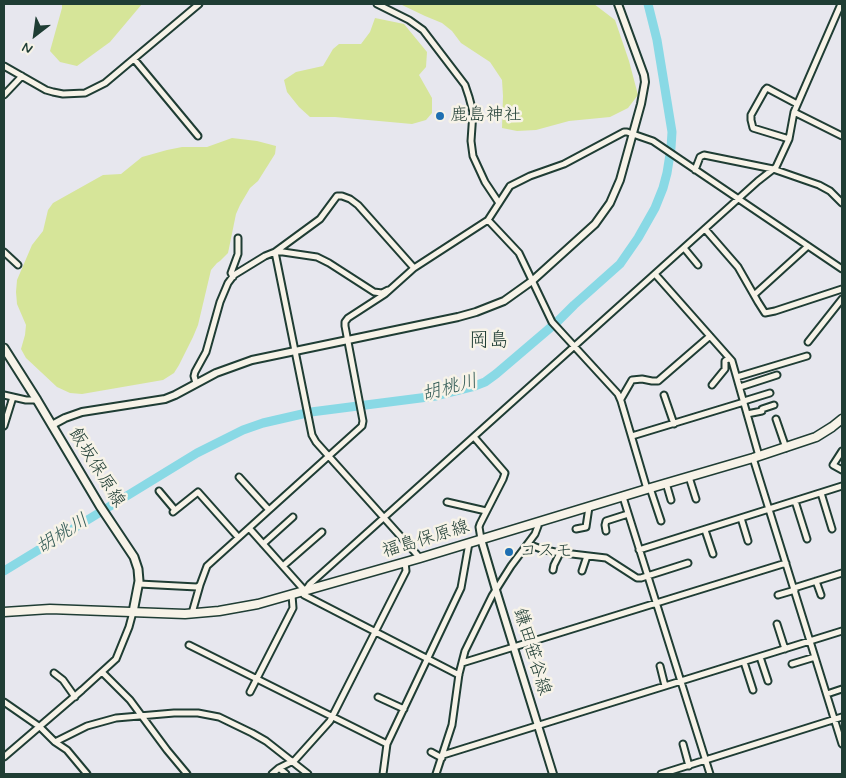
<!DOCTYPE html>
<meta charset="utf-8">
<style>
body{margin:0}
#map{position:relative;width:846px;height:778px;overflow:hidden;background:#e7e7ee;font-family:Mynerve,sans-serif}
canvas{display:block}
.frame{position:absolute;inset:0;border:5px solid #1f3d34;pointer-events:none}
.north{position:absolute;left:10px;top:10px;width:50px;height:50px;-webkit-text-stroke:4px #f7f3e8;paint-order:stroke;rotate:210deg;font-size:14px;font-weight:700;line-height:20px;text-align:center;color:#1f3d34}
.north::after{content:'';display:block;margin:auto;width:18px;height:22px;background:#1f3d34;clip-path:polygon(50% 0,100% 100%,50% 72%,0 100%)}
</style>
<div id="map">
<canvas width="846" height="778"></canvas>
<div class="frame"></div>
<div class="north">N</div>
</div>
<script>
const ctx = document.querySelector('canvas').getContext('2d');
ctx.lineJoin = 'round';
function fill(path, color) { ctx.fillStyle = color; ctx.fill(path, 'evenodd'); }
const shape = rows => new Path2D(rows.map(r => 'M' + r).join(''));
function strokePath(path, color, width, dash) { ctx.strokeStyle = color; ctx.lineWidth = width; ctx.lineCap = dash ? 'butt' : 'round'; ctx.setLineDash(dash || []); ctx.stroke(path); }
function label(font, color, halo, rows, align = 'center') {
  ctx.font = font + ' Mynerve,"Klee One",sans-serif'; ctx.lineWidth = 5; ctx.setLineDash([]); ctx.textBaseline = 'middle'; ctx.strokeStyle = halo; ctx.fillStyle = color; for (const [text, x, y, turn = 0] of rows) {
    ctx.save(); ctx.translate(x, y); ctx.rotate((+turn || 0) * Math.PI / 180); ctx.textAlign = isNaN(turn) ? turn : align; if (halo) ctx.strokeText(text, 0, 0); ctx.fillText(text, 0, 0); ctx.restore();
  }
}
const green = shape([
 [62,4,142,4,110,42,77,66,60,62,50,51,62,8],
 [400,4,594,4,615,20,629,61,638,95,628,108,610,117,569,121,536,130,517,131,502,128,503,96,502,80,490,62,461,43,452,31,442,23,425,16],
 [375,18,404,24,427,52,426,67,419,75,432,98,432,113,426,120,412,124,335,117,310,117,299,107,287,92,284,80,296,72,323,66,333,49,339,44,361,44,370,32],
 [232,138,257,141,276,146,275,154,258,181,250,188,240,205,236,214,228,253,220,261,217,263,211,270,198,325,193,337,179,365,174,373,163,380,82,394,70,393,57,387,26,358,21,349,25,335,26,325,17,304,16,292,17,280,32,245,43,231,48,210,53,203,103,175,121,174,142,157,167,150,182,147,207,147]
]);
const river = shape([
 [4,571,197,453,243,430,263,423,311,412,436,396,472,387,485,382,496,374,557,322,574,305,620,264,638,238,655,208,663,188,667,173,671,148,672,132,657,40,648,4]
]);
const minor = shape([
 [377,4,409,20,423,30,465,85,469,97,473,112,471,141,473,156,485,182,499,203],
 [134,59,198,136],
 [4,66,46,90,53,92,63,94,85,93,105,83,199,4],
 [4,95,22,76],
 [794,112,842,136],
 [789,139,753,128,751,120,751,115,765,90,767,88,797,104],
 [695,170,700,157,704,155,773,169,819,185,830,191,842,203],
 [488,220,519,253,552,322,618,394,621,401,647,489],
 [705,229,738,267,758,302,765,313,775,311,842,289],
 [684,248,698,265],
 [4,252,18,265],
 [414,268,358,205,350,199,342,196,337,196,320,219,275,252,312,435,316,442,420,558],
 [655,274,732,361,759,456],
 [233,277,231,273,238,254,238,238],
 [754,295,808,246],
 [808,342,842,299],
 [737,377,807,356],
 [196,383,194,376,195,372,206,352,220,302,228,283,234,275,265,256,275,252,283,252,317,257,329,263,374,292,382,293,388,290],
 [712,385,725,369,725,361,729,358],
 [740,387,777,375],
 [4,395,26,400,37,400],
 [664,395,674,424],
 [621,399,632,380,642,379,652,381,658,381,710,336],
 [744,401,770,393],
 [747,414,762,411,762,409,774,405],
 [776,419,786,448],
 [4,426,13,397],
 [632,436,744,402],
 [474,437,505,473,503,479,480,524,479,527,481,539],
 [842,451,833,465,842,470],
 [753,458,842,744],
 [239,477,269,510],
 [689,477,696,499],
 [666,483,671,500],
 [650,488,661,521],
 [159,491,175,510],
 [821,493,832,529],
 [623,497,710,774],
 [795,501,807,539],
 [447,502,486,511],
 [173,512,198,492,238,537],
 [741,518,748,541],
 [249,528,305,591],
 [576,529,586,527,589,507],
 [705,530,713,554],
 [606,531,605,525,606,521,628,514],
 [263,544,293,517],
 [528,544,541,549,555,552,606,558,637,578,641,578,688,563],
 [639,550,842,486],
 [283,566,322,532],
 [553,570,554,565,560,553],
 [582,571,587,556],
 [816,581,821,595],
 [139,584,197,587,200,585,207,566,362,426,363,421,345,326,345,322,348,318,385,294,414,268,488,220,510,186,530,176,564,164,624,132,627,132,653,141,842,269],
 [794,588,842,573],
 [306,590,310,584,758,181,776,167,789,139,794,112,841,4],
 [302,592,304,595,459,675],
 [778,595,795,590],
 [192,613,200,585],
 [777,624,785,649],
 [189,645,387,744],
 [760,657,768,681],
 [744,662,753,690],
 [462,663,786,563],
 [792,664,815,657],
 [660,666,665,686],
 [102,672,130,700,167,750,187,774],
 [54,673,63,680,75,697],
 [250,692,293,608,292,595],
 [827,694,842,689],
 [378,697,404,709],
 [4,702,40,727,55,742,67,750,87,774],
 [55,742,87,726,116,718,174,713,198,713,219,717,252,733,266,741,308,774],
 [683,744,689,766],
 [431,752,442,758],
 [443,755,842,631],
 [4,757,82,690,116,659,129,627,133,612],
 [279,768,286,774],
 [272,774,279,768,295,760,330,721,406,571,405,562],
 [383,774,387,744,461,588,469,543],
 [436,774,452,725,459,674,465,651,492,596,511,566,535,534,538,526,538,522],
 [661,774,842,717]
]);
const tertiary = shape([
 [52,425,65,418,82,412,165,399,175,395,216,373,252,360,458,317,476,312,504,301,532,281,595,224,610,203,620,180,641,104,645,82,644,75,618,4],
 [481,539,496,590,553,774]
]);
const secondary = shape([
 [4,348,37,400,100,506,134,557,138,569,139,581,133,612]
]);
const primary = shape([
 [4,612,50,609,185,614,219,611,258,604,420,558,647,489,753,458,816,437,832,427,842,419]
]);
const markers = [
 [440,116,5,"#1f6fb2"],
 [509,552,5,"#1f6fb2"]
];
const poiNames = [
 ["鹿島神社",450,116],
 ["コスモ",519,552]
];
const streetNames = [
 ["飯坂保原線",96,468,58],
 ["福島保原線",426,540,-17],
 ["鎌田笹谷線",531,652,73]
];
const waterNames = [
 ["胡桃川",450,389,-15],
 ["胡桃川",63,535,-32]
];
const quarterNames = [
 ["岡島",489,342]
];
fill(green, '#d6e599');
strokePath(river, '#89d9e5', 9);
strokePath(minor, '#1f3d34', 9);
strokePath(tertiary, '#1f3d34', 10);
strokePath(secondary, '#1f3d34', 11);
strokePath(primary, '#1f3d34', 11);
strokePath(minor, '#f7f3e8', 5);
strokePath(tertiary, '#f7f3e8', 6);
strokePath(secondary, '#f7f3e8', 7);
strokePath(primary, '#f7f3e8', 8);
for (const [x, y, r, color] of markers) { const dot = new Path2D(); dot.arc(x, y, r, 0, 2 * Math.PI); ctx.fillStyle = color; ctx.fill(dot); strokePath(dot, '#f7f3e8', 2); }
label('18px', '#1f3d34', '#f7f3e8', poiNames, 'left');
label('18px', '#1f3d34', '#f7f3e8', streetNames);
label('italic 19px', '#345c57', '#f7f3e8', waterNames);
label('20px', '#1f3d34', '#f7f3e8', quarterNames);
</script>
